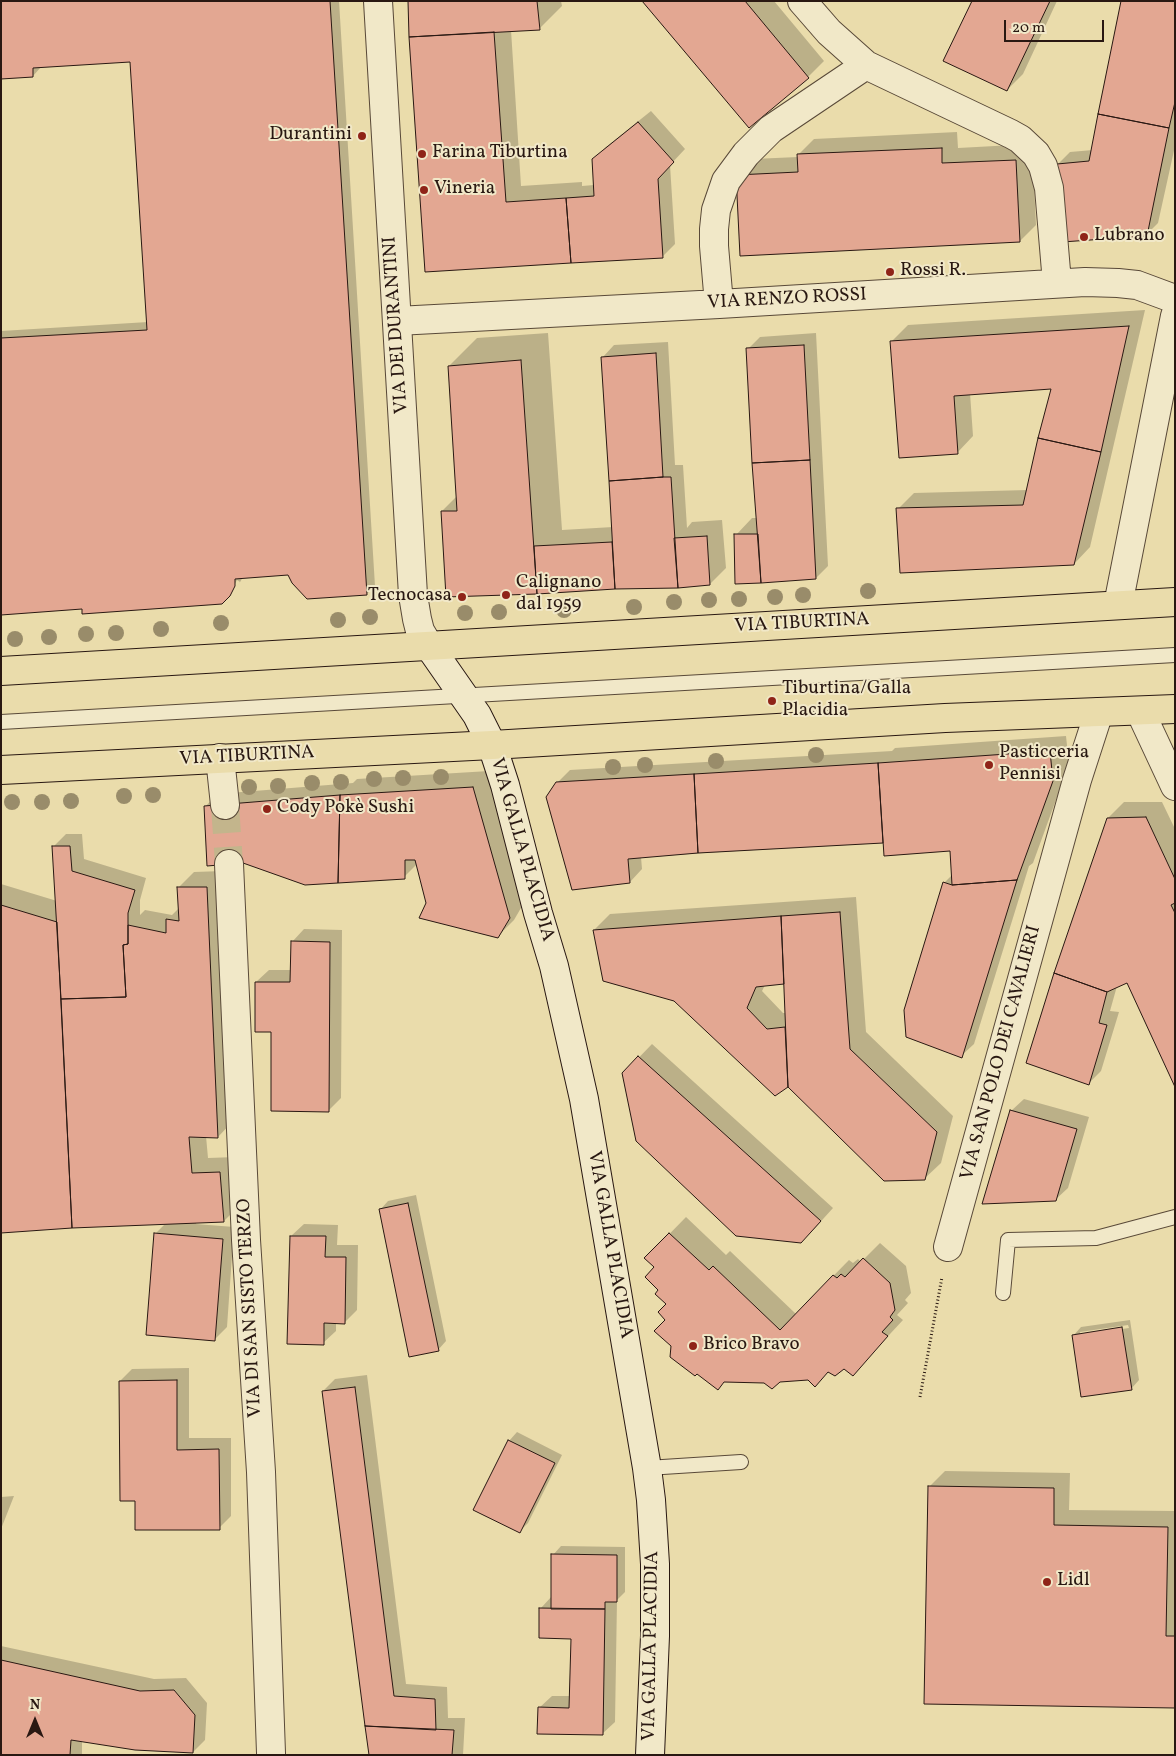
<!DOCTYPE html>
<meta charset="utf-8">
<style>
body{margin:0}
#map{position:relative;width:1176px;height:1756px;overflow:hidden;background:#eadcab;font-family:Vollkorn,serif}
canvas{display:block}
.frame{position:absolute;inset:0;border:2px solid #291812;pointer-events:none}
.north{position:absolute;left:10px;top:1696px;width:50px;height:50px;-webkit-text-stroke:4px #f1e8c8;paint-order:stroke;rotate:0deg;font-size:14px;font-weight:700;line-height:20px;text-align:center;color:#291812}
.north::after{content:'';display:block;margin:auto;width:18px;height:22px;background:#291812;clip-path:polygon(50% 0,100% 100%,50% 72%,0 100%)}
.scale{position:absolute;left:1004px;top:20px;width:100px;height:22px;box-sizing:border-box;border:2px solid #291812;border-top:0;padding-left:6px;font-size:15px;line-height:18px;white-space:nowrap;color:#291812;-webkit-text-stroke:4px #f1e8c8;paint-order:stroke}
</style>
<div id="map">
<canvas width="1176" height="1756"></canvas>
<div class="frame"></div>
<div class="north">N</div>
<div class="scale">20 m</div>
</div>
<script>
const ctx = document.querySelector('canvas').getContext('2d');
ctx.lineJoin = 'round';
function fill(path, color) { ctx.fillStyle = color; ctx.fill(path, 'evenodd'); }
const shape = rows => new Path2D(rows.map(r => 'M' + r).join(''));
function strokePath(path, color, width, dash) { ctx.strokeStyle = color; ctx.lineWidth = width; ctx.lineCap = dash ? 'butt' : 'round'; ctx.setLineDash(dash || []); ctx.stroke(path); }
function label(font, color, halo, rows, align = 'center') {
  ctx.font = font + ' Vollkorn,serif'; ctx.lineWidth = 4; ctx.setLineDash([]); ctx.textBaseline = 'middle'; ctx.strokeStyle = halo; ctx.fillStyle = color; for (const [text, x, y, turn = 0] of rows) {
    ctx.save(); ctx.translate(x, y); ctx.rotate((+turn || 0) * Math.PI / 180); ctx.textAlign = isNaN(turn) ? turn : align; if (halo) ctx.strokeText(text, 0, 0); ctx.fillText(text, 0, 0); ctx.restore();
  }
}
const shadow = shape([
 [1,1,339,1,375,586,367,594,289,573,243,577,236,589,240,582,237,580,229,595,1,614,1,331,148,322,131,61,41,67,33,76],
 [409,1,561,1,562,6,540,28,511,30,521,186,582,182,582,186,594,185,593,160,606,147,651,111,685,149,670,165,675,244,663,256,426,271],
 [644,1,774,1,824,61,808,77,749,127],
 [974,1,1057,1,1023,74,1007,90],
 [1175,1,1175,146,1158,223,1146,235,1058,164,1070,152,1093,150],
 [957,132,958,148,1032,144,1036,225,1020,241,737,175,753,159,798,157,798,155,814,139],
 [1145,310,1090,547,1074,564,898,509,914,493,1028,490,1052,387,970,393,973,436,957,453,892,341,908,325],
 [548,333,562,530,613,527,602,358,614,345,668,342,675,465,683,465,687,528,692,522,722,520,726,568,710,584,447,596,442,511,457,496,449,366,477,338],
 [816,333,828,566,816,578,736,535,752,518,758,518,748,349,760,337],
 [1066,736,1069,764,1033,863,1029,866,974,1044,961,1056,944,883,953,874,951,850,884,840,882,842,641,857,642,869,630,882,557,783,570,770,892,751,895,748],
 [489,771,525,901,514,920,498,936,427,903,417,864,404,877,205,807,217,794,353,783,357,779],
 [1124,802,1162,802,1175,829,1175,1084,1128,981,1117,986,1110,1011,1119,1012,1101,1071,1089,1083,1108,818],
 [66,834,82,834,84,859,146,878,140,900,140,915,145,910,172,915,179,908,178,888,194,872,223,871,234,1120,218,1137,206,1136,208,1158,236,1157,240,1205,224,1221,196,1222,196,1224,234,1227,227,1327,215,1339,155,1234,166,1223,72,1227,1,1232,1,884,57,901,53,847],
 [856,897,866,1032,953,1116,941,1163,924,1179,788,1085,775,1094,675,1000,594,930,610,914],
 [785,983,786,1013,783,1013,762,991,765,985],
 [304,929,342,930,341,1098,329,1110,272,1031,256,982,269,970,292,970,292,942],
 [652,1044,833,1208,814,1229,623,1074],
 [1024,1099,1089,1117,1068,1188,1055,1200,1011,1111],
 [416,1195,446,1341,438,1350,380,1210,388,1201],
 [686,1217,726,1255,730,1251,796,1314,849,1260,853,1263,858,1259,861,1262,880,1243,906,1266,911,1293,905,1300,908,1303,897,1315,903,1320,852,1375,844,1368,808,1379,764,1382,697,1372,672,1346,667,1319,668,1304,660,1290,656,1267,646,1258],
 [304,1224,338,1225,337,1245,358,1245,357,1310,344,1323,336,1322,336,1331,323,1343,291,1236],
 [1130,1320,1139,1380,1131,1389,1073,1336,1081,1327],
 [1128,1325,1129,1328,1080,1335,1080,1332],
 [189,1368,189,1438,231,1438,231,1516,219,1528,137,1499,120,1381,132,1369],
 [367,1375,406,1684,447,1687,448,1718,465,1718,463,1755,371,1755,323,1391,335,1379],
 [517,1432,562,1455,528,1523,520,1531,509,1441],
 [945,1471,1070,1473,1069,1510,1175,1511,1175,1707,929,1487],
 [14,1496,1,1529,1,1497],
 [561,1546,625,1547,625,1592,617,1600,615,1722,602,1734,539,1708,552,1696,571,1696,572,1638,541,1608,552,1596,553,1555],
 [1,1646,154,1679,186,1678,207,1703,205,1740,193,1752,82,1741,82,1755,1,1755]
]);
const building = shape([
 [1,1,330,1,367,595,307,599,292,583,288,575,235,579,235,586,230,596,222,604,82,614,82,609,1,615,1,338,147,330,130,62,33,68,33,77,1,79,1,1],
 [408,1,537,1,540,30,409,37,408,1],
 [642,1,745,1,809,78,749,128,642,1],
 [972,1,1050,1,1007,91,943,61,972,1],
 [1121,1,1175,1,1175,102,1169,128,1098,114,1121,1],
 [494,32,506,202,566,198,571,263,425,272,409,37,494,32],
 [1098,114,1169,128,1147,236,1062,242,1057,164,1089,161,1098,114],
 [638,122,674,162,658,179,663,258,571,263,566,198,594,196,592,159,638,122],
 [942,148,942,163,1016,160,1020,242,740,256,736,175,798,172,797,154,942,148],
 [1129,326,1101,452,1038,438,1051,389,954,396,958,454,899,458,890,341,1129,326],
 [804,345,810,460,752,463,746,348,804,345],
 [656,353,663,477,609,481,601,357,656,353],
 [521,360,537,594,446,597,441,511,457,511,448,366,521,360],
 [1038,438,1101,452,1074,565,900,573,896,508,1023,505,1038,438],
 [810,460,816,579,761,583,752,463,810,460],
 [663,477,671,477,678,588,615,589,609,481,663,477],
 [734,534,758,534,761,583,735,584,734,534],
 [707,536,710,585,678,588,674,538,707,536],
 [612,542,615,589,537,594,534,546,612,542],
 [1050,751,1053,781,1017,880,952,885,950,851,884,856,878,763,1050,751],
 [878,763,883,843,698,853,694,774,878,763],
 [694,774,698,853,628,859,630,883,572,890,546,797,556,782,694,774],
 [473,787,510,918,498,938,419,918,426,903,415,860,405,860,405,879,338,883,340,795,473,787],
 [340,795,338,883,305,885,243,863,207,866,204,806,340,795],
 [1146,817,1175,879,1175,903,1171,905,1175,913,1175,1087,1127,983,1107,992,1054,973,1107,818,1146,817],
 [52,846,70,846,72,871,135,890,128,913,128,944,123,945,126,997,61,999,52,846],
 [1017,880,962,1058,906,1037,904,1010,943,882,952,885,1017,880],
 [177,887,207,887,218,1138,189,1137,192,1173,220,1172,224,1222,72,1228,61,999,126,997,123,945,128,944,128,925,166,933,166,919,179,921,177,887],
 [1,905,57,922,72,1228,1,1233,1,905],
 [840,912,850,1049,937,1132,925,1180,884,1181,788,1087,781,916,840,912],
 [781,916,784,984,756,987,747,1008,767,1029,785,1027,788,1087,775,1096,674,1001,603,981,593,930,781,916],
 [291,941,330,942,329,1112,271,1111,271,1032,255,1032,255,982,290,982,291,941],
 [1054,973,1107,992,1099,1023,1107,1025,1089,1085,1026,1063,1054,973],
 [638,1056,821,1221,801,1243,736,1236,636,1141,622,1073,638,1056],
 [1010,1110,1077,1129,1056,1201,982,1204,1010,1110],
 [408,1203,439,1351,409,1357,379,1209,408,1203],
 [154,1233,223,1239,215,1341,146,1335,154,1233],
 [669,1233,709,1270,713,1266,780,1330,833,1275,837,1278,841,1274,845,1277,863,1258,890,1283,895,1310,890,1317,893,1320,882,1332,888,1336,853,1376,844,1369,835,1376,828,1372,815,1387,808,1380,780,1382,772,1389,764,1383,724,1382,718,1390,697,1374,695,1376,670,1357,671,1346,654,1331,665,1320,658,1312,666,1304,655,1294,658,1290,645,1277,654,1267,644,1258,669,1233],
 [290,1236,326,1236,325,1257,346,1257,345,1324,324,1323,324,1345,287,1344,290,1236],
 [1122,1327,1132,1390,1081,1397,1072,1335,1122,1327],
 [177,1380,177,1450,219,1449,220,1530,135,1530,135,1501,120,1501,119,1381,177,1380],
 [355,1387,394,1696,435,1699,436,1730,365,1726,322,1391,355,1387],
 [508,1440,555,1463,520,1533,473,1510,508,1440],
 [928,1486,1054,1488,1054,1525,1168,1527,1166,1636,1175,1636,1175,1708,924,1704,928,1486],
 [551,1554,617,1555,617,1602,605,1602,605,1609,551,1609,551,1554],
 [539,1608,605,1609,603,1735,537,1734,538,1707,569,1708,571,1639,539,1638,539,1608],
 [1,1660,140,1691,174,1690,195,1715,193,1753,135,1750,71,1740,70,1755,1,1755,1,1660],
 [365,1726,454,1730,452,1755,369,1755,365,1726]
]);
const minorTunnel = shape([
 [225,805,229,864]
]);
const path = shape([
 [920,1397,942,1277]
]);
const service = shape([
 [1,722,1175,655],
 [1003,1293,1008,1240,1096,1238,1175,1217],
 [647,1468,741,1462]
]);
const minor = shape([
 [802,1,829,32,866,65,1011,134,1020,139,1036,154,1043,166,1049,188,1057,283],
 [719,304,714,246,714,229,716,210,726,181,746,154,771,129,866,65],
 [397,321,719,304,1085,282,1118,283,1137,285,1175,299],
 [1118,605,1175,316],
 [1140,711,1175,786],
 [220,758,225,805],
 [229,864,246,1240,261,1472,271,1753],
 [948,1247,1077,780,1099,712]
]);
const tertiary = shape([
 [378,1,413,595,417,619,420,631,429,646]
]);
const secondary = shape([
 [429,646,477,715,492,745,505,785,538,913,554,966,584,1099,647,1468,651,1500,655,1564,655,1636,650,1755]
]);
const primary = shape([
 [1,671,1175,602],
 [1,770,492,745,945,718,1175,709]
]);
const trees = [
 [868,591],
 [803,595],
 [775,597],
 [739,599],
 [709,600],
 [674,602],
 [634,607],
 [564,610],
 [499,612],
 [465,613],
 [370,617],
 [338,620],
 [221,623],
 [161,629],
 [116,633],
 [86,634],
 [49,637],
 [15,639],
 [816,755],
 [716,761],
 [645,765],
 [613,767],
 [441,777],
 [403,778],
 [374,779],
 [341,782],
 [312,783],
 [278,786],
 [249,787],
 [153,795],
 [124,796],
 [71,801],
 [12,802],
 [42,802]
];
const markers = [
 [362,136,5,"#8f2418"],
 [422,154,5,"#8f2418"],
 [424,190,5,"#8f2418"],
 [1084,237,5,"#8f2418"],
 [890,272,5,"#8f2418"],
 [506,595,5,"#8f2418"],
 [462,597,5,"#8f2418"],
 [772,701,5,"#8f2418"],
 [989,765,5,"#8f2418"],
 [267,809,5,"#8f2418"],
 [693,1346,5,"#8f2418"],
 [1047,1582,5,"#8f2418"]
];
const poiNames = [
 ["Durantini",352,136,"right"],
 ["Farina Tiburtina",432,154],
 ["Vineria",434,190],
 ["Lubrano",1094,237],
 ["Rossi R.",900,272],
 ["Calignano",516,584],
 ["dal 1959",516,606],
 ["Tecnocasa",452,597,"right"],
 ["Tiburtina/Galla",782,690],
 ["Placidia",782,712],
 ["Pasticceria",999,754],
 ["Pennisi",999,776],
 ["Cody Pokè Sushi",277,809],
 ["Brico Bravo",703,1346],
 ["Lidl",1057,1582]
];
const streetNames = [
 ["VIA RENZO ROSSI",787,300,-3],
 ["VIA DEI DURANTINI",397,325,-94],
 ["VIA TIBURTINA",802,624,-3],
 ["VIA TIBURTINA",247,757,-3],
 ["VIA GALLA PLACIDIA",521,850,74],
 ["VIA SAN POLO DEI CAVALIERI",1002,1053,-75],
 ["VIA GALLA PLACIDIA",609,1245,80],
 ["VIA DI SAN SISTO TERZO",251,1308,-93],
 ["VIA GALLA PLACIDIA",652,1646,-89]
];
fill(shadow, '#0003');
fill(building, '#e3a792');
strokePath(building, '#291812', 1);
strokePath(minorTunnel, '#c3b58c', 28, [28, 14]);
strokePath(service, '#594938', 16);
strokePath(minor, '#594938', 30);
strokePath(tertiary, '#594938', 30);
strokePath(secondary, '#291812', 30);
strokePath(primary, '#291812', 30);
strokePath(path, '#291812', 3, [1, 2.5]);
strokePath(service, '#f1e8c8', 14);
strokePath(minor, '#f1e8c8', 28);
strokePath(tertiary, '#f1e8c8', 28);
strokePath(secondary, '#f1e8c8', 28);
strokePath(primary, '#eadcab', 28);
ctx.fillStyle = '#998c6a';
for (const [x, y] of trees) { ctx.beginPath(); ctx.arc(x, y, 8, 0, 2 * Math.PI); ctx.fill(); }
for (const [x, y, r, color] of markers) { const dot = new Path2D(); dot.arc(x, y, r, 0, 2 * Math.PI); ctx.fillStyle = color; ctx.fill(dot); strokePath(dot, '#f1e8c8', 2); }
label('19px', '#291812', '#f1e8c8', poiNames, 'left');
label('19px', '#291812', '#f1e8c8', streetNames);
</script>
